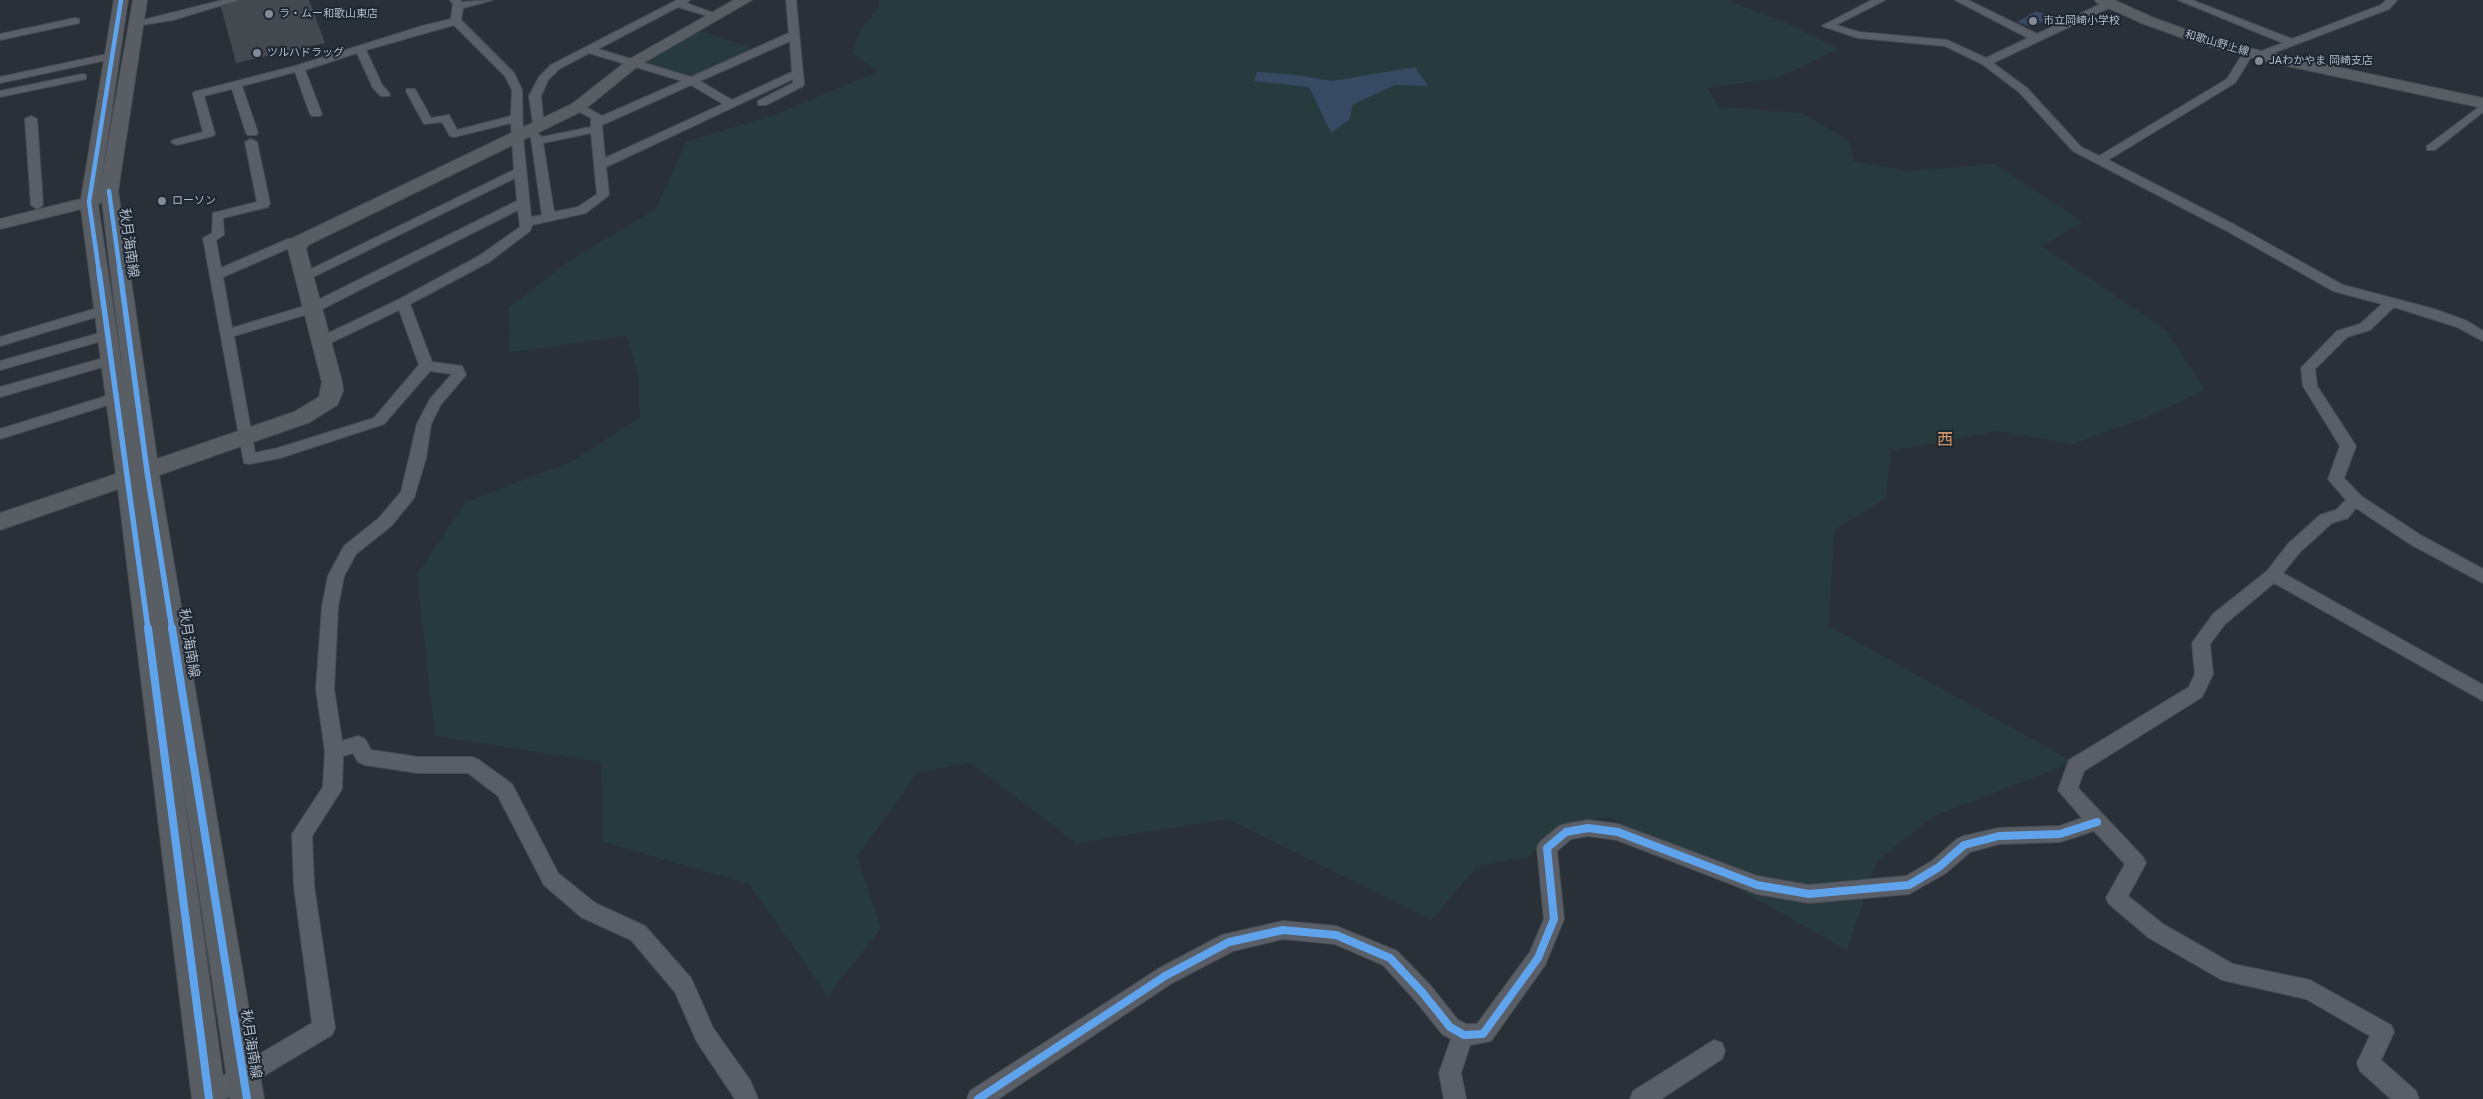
<!DOCTYPE html>
<meta charset="utf-8">
<style>
body{margin:0}
canvas{display:block;background:#2a3038}
</style>
<canvas width="2483" height="1099"></canvas>
<script>
const ctx = document.querySelector('canvas').getContext('2d');
ctx.lineJoin = 'round';
function fill(path, color) { ctx.fillStyle = color; ctx.fill(path, 'evenodd'); }
const shape = rows => new Path2D(rows.map(r => 'M' + r).join(''));
function strokePath(path, color, width, dash) { ctx.strokeStyle = color; ctx.lineWidth = width; ctx.lineCap = dash ? 'butt' : 'round'; ctx.setLineDash(dash || []); ctx.stroke(path); }
function label(font, color, halo, rows, align = 'center') {
  ctx.font = font + ' "Golos Text","Noto Sans JP",sans-serif'; ctx.lineWidth = 4; ctx.setLineDash([]); ctx.textBaseline = 'middle'; ctx.strokeStyle = halo; ctx.fillStyle = color; for (const [text, x, y, turn = 0] of rows) {
    ctx.save(); ctx.translate(x, y); ctx.rotate((+turn || 0) * Math.PI / 180); ctx.textAlign = isNaN(turn) ? turn : align; if (halo) ctx.strokeText(text, 0, 0); ctx.fillText(text, 0, 0); ctx.restore();
  }
}
const green = shape([
 [879,0,1727,0,1791,25,1838,49,1778,78,1707,88,1720,107,1802,113,1849,141,1854,161,1908,171,1995,164,2083,222,2041,246,2166,330,2205,390,2144,418,2073,444,1998,431,1891,451,1886,498,1834,530,1829,626,2073,762,1932,817,1877,861,1847,950,1610,817,1563,824,1528,857,1477,866,1432,920,1228,819,1076,843,970,763,918,772,857,857,881,928,828,996,749,884,603,842,601,762,435,736,417,575,466,502,573,461,640,417,638,374,627,336,510,352,509,307,569,261,655,210,686,142,774,115,877,72,853,53,860,31,879,7],
 [697,30,756,49,691,77,641,63]
]);
const water = shape([
 [2036,11,2052,17,2032,27,2017,22],
 [1415,67,1428,86,1395,85,1352,105,1350,119,1331,133,1309,87,1254,81,1257,72,1289,74,1332,81]
]);
const building = shape([
 [241,0,309,0,325,43,236,63,221,7]
]);
const street = shape([
 [223,0,239,0,173,20,136,26,131,23,223,0],
 [450,0,460,0,462,2,493,0,463,8,461,20,514,73,522,90,523,137,531,217,542,215,531,138,523,132,529,129,534,130,529,96,539,77,551,65,677,0,690,0,686,3,722,16,717,19,678,7,598,49,691,77,789,33,786,0,796,0,804,84,803,86,766,105,758,105,758,101,793,83,793,79,606,167,609,195,586,213,532,225,530,231,489,262,410,304,432,362,462,366,466,375,441,404,431,424,426,458,414,498,391,526,356,554,344,576,338,607,334,689,342,741,358,736,365,739,371,750,418,757,472,757,479,760,512,784,558,873,595,903,645,926,691,978,713,1028,750,1080,758,1099,735,1099,697,1042,675,992,631,940,581,917,544,885,498,796,468,773,418,773,365,765,358,762,353,753,343,756,342,789,312,836,314,886,335,1028,332,1035,225,1099,194,1099,197,1091,312,1023,294,886,292,834,323,787,325,751,316,689,322,607,328,576,344,546,379,518,401,492,417,424,430,399,452,374,430,371,384,424,280,458,249,464,244,463,203,238,212,233,213,213,257,202,245,142,251,139,257,142,270,204,268,207,223,218,224,235,216,240,221,268,288,239,300,238,306,242,304,245,294,246,223,277,232,328,308,305,517,201,515,178,309,279,304,280,297,276,514,170,511,123,454,137,450,136,442,122,424,124,406,91,407,89,415,89,431,118,449,115,457,130,511,116,512,90,505,76,454,25,366,50,382,85,390,94,389,96,381,96,373,88,357,53,305,70,322,114,320,116,312,116,310,114,295,72,242,86,258,133,256,135,248,135,246,133,232,89,204,96,215,134,213,136,177,145,171,142,173,140,203,132,193,94,194,92,295,66,422,26,451,19,453,4,450,0],
 [790,41,792,72,732,100,700,81,790,41],
 [589,53,682,81,602,116,582,105,574,105,574,109,591,118,591,127,542,137,535,131,542,130,544,128,541,96,548,80,559,69,589,53],
 [691,85,723,104,605,158,602,125,691,85],
 [591,133,597,194,578,207,554,212,543,143,591,133],
 [518,210,520,227,479,256,398,300,316,339,314,342,316,345,326,345,399,310,419,365,374,418,278,448,255,453,234,336,318,311,518,210],
 [1872,0,1885,0,1836,25,1859,32,1947,40,1986,58,2028,38,1955,0,1968,0,2037,34,2105,2,2113,2,2113,6,1993,63,2027,88,2081,147,2099,156,2227,79,2245,50,2253,50,2254,52,2235,83,2108,160,2235,225,2343,285,2434,309,2467,321,2483,331,2483,341,2457,327,2394,307,2370,330,2347,337,2315,369,2317,386,2356,446,2344,478,2361,496,2422,536,2483,569,2483,583,2410,544,2356,508,2348,518,2332,523,2300,552,2283,573,2483,685,2483,701,2274,583,2225,624,2210,644,2213,674,2202,697,2084,771,2078,788,2143,857,2146,863,2128,896,2163,924,2233,964,2310,980,2391,1025,2394,1032,2381,1060,2416,1091,2419,1099,2391,1099,2360,1071,2357,1063,2370,1036,2306,999,2222,980,2149,938,2109,904,2106,898,2125,864,2094,831,2060,842,1999,844,1970,852,1946,873,1909,894,1809,903,1757,894,1617,840,1588,836,1571,839,1557,851,1564,919,1545,965,1491,1041,1470,1045,1461,1073,1466,1099,1444,1099,1439,1073,1451,1039,1442,1034,1414,999,1383,965,1335,944,1283,939,1233,951,1172,983,998,1099,967,1099,970,1091,1158,969,1222,935,1283,921,1336,926,1397,951,1430,985,1458,1020,1466,1024,1477,1024,1530,952,1544,919,1537,848,1540,842,1559,826,1566,824,1588,820,1618,824,1757,876,1809,885,1906,876,1932,861,1957,839,1964,836,1999,828,2060,826,2082,818,2058,790,2069,760,2189,687,2195,674,2192,643,2213,614,2267,571,2288,544,2320,515,2336,510,2346,500,2328,479,2340,446,2303,386,2301,368,2337,331,2360,324,2382,304,2333,291,2227,231,2073,151,2019,92,1982,64,1945,46,1858,38,1822,26,1872,0],
 [2178,0,2192,0,2292,39,2381,5,2386,0,2397,0,2389,9,2260,58,2256,57,2256,53,2283,43,2178,0],
 [75,18,79,19,79,23,0,40,0,34,75,18],
 [112,53,117,56,116,58,0,83,0,77,112,53],
 [82,74,86,75,86,79,0,97,0,91,82,74],
 [2483,104,2483,112,2435,150,2427,150,2427,146,2483,104],
 [31,116,37,119,43,205,37,209,31,205,25,119,31,116],
 [104,306,109,307,111,310,109,313,0,346,0,337,104,306],
 [107,331,112,332,114,335,112,338,0,370,0,361,107,331],
 [111,356,116,357,118,360,116,363,0,397,0,387,111,356],
 [116,393,121,395,123,398,121,401,0,439,0,429,116,393],
 [1714,1040,1722,1043,1725,1051,1722,1059,1661,1099,1630,1099,1633,1091,1714,1040]
]);
const secondary = shape([
 [114,0,128,0,100,189,133,0,147,0,118,191,157,459,294,412,319,397,322,382,288,249,293,238,572,104,628,60,734,0,752,0,638,66,584,110,308,245,306,249,342,382,343,391,337,405,310,422,159,475,264,1099,230,1099,180,765,226,1099,192,1099,118,489,0,530,0,513,116,474,81,209,0,229,0,219,81,199,114,0],
 [102,202,124,381,98,204,102,202],
 [2095,0,2114,0,2154,18,2207,37,2261,51,2483,98,2483,108,2260,60,2197,43,2144,24,2097,3,2095,0]
]);
const cyclewayFar2 = shape([
 [109,191,120,272],
 [99,272,89,202,121,0]
]);
const cyclewayFar1 = shape([
 [99,271,148,629],
 [120,271,147,471,172,629]
]);
const cycleway = shape([
 [148,628,209,1099],
 [172,628,247,1099],
 [978,1099,1165,976,1229,942,1283,930,1336,935,1390,958,1422,992,1450,1027,1464,1035,1483,1034,1538,958,1554,919,1547,848,1566,832,1588,828,1618,832,1757,885,1809,894,1909,885,1939,867,1964,845,1999,836,2060,834,2097,822]
]);
const markers = [
 [269,14,5,"#848b96"],
 [2033,21,5,"#848b96"],
 [257,53,5,"#848b96"],
 [2259,61,5,"#848b96"],
 [162,201,5,"#848b96"]
];
const farPoinames = [
 ["ラ・ムー和歌山東店",279,14],
 ["市立岡崎小学校",2043,21],
 ["ツルハドラッグ",267,53],
 ["JAわかやま 岡崎支店",2269,61],
 ["ローソン",172,201]
];
const farStreetnames = [
 ["和歌山野上線",2217,43,16]
];
const streetNames = [
 ["秋月海南線",129,243,82],
 ["秋月海南線",189,643,81],
 ["秋月海南線",251,1044,81]
];
const quarterNames = [
 ["西",1945,440]
];
fill(green, '#273a3e');
fill(water, '#384963');
fill(building, '#444950');
strokePath(street, '#484c53', 2);
strokePath(secondary, '#484c53', 2);
fill(street, '#5a5e66');
fill(secondary, '#595d64');
strokePath(cyclewayFar2, '#60a3ed', 4.5);
strokePath(cyclewayFar1, '#60a3ed', 5.5);
strokePath(cycleway, '#60a3ed', 8);
for (const [x, y, r, color] of markers) { const dot = new Path2D(); dot.arc(x, y, r, 0, 2 * Math.PI); ctx.fillStyle = color; ctx.fill(dot); strokePath(dot, '#1d2633', 2); }
label('11px', '#b4bcc9', '#1d2633', farPoinames, 'left');
label('11px', '#b4bcc9', '#1d2633', farStreetnames);
label('14px', '#b4bcc9', '#1d2633', streetNames);
label('16px', '#d59563', '#1d2633', quarterNames);
</script>
